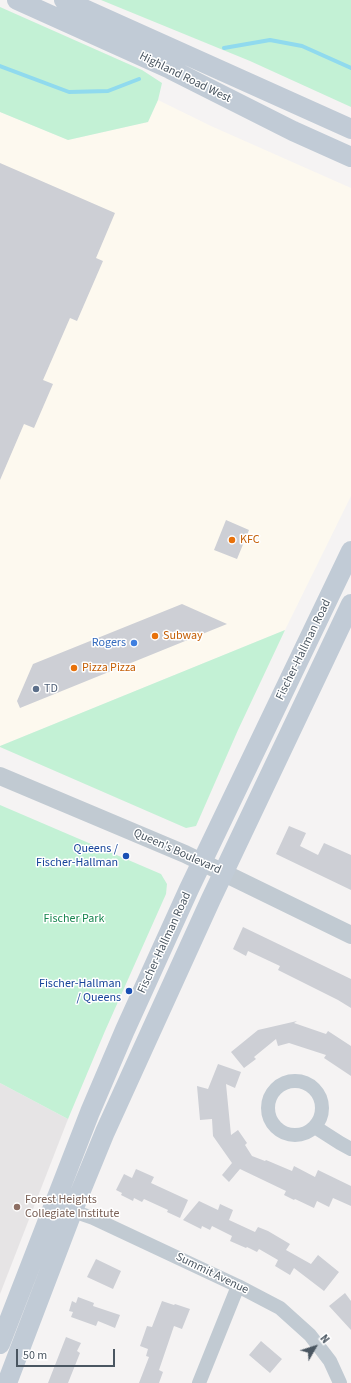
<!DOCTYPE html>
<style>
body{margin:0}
#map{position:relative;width:351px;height:1383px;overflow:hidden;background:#f5f3f3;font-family:"Source Sans 3",sans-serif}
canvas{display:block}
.north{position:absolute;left:295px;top:1327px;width:40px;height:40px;-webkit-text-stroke:3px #fff;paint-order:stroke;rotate:51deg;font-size:11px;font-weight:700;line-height:16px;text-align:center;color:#4a5661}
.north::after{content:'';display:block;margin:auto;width:14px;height:18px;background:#4a5661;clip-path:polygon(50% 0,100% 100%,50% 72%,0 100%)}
.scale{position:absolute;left:16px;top:1349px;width:99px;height:18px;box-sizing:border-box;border:2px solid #4a5661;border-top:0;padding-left:5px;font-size:12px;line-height:14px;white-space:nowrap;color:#4a5661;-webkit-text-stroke:3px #fff;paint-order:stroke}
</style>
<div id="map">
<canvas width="351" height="1383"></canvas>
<div class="north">N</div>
<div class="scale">50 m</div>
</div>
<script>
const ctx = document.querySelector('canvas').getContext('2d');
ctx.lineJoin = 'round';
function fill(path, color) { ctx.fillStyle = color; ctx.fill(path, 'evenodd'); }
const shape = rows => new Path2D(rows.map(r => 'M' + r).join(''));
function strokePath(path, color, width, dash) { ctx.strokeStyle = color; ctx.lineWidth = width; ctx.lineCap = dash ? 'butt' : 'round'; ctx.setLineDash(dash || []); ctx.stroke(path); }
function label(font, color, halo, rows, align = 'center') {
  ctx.font = font + ' "Source Sans 3",sans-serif'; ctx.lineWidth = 3; ctx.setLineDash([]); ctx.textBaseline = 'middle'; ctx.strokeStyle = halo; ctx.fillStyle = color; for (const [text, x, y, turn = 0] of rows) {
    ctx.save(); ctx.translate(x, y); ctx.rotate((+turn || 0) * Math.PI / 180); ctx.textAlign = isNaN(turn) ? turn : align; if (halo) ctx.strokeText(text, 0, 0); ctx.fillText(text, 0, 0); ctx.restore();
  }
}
const commercial = shape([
 [158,100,211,126,351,188,351,496,285,630,0,746,0,112,68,140,148,122]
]);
const education = shape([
 [0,1083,68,1119,0,1294]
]);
const green = shape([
 [101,0,351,0,351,107,250,61],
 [0,7,142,70,162,83,158,100,148,122,68,140,0,112],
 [285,630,238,730,196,826,186,828,0,747,0,746],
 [0,805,161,874,167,884,166,894,105,1031,68,1119,0,1083]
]);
const stream = shape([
 [224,48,270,40,302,46,351,68],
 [0,66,69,92,108,91,139,79]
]);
const building = shape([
 [0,163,115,213,96,258,103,261,77,321,70,318,43,380,53,384,34,428,24,424,0,480],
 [226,520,249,530,237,559,214,550],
 [182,604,227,624,20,708,17,701,33,664],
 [289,826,306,833,300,846,318,855,324,843,351,855,351,890,276,854],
 [243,927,351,979,351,1008,338,1000,278,970,280,966,248,951,246,956,233,949],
 [297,1021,294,1023,326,1034,328,1031,351,1046,351,1076,324,1058,326,1055,289,1043,278,1046,276,1039,254,1057,256,1059,244,1068,231,1052,258,1030],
 [218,1064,241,1072,235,1088,226,1084,231,1135,238,1130,247,1143,245,1145,252,1156,265,1161,266,1160,292,1171,294,1166,315,1177,318,1170,351,1186,351,1206,333,1198,329,1207,317,1201,314,1208,295,1199,294,1200,284,1195,286,1191,240,1169,229,1182,222,1175,232,1163,213,1136,212,1119,200,1120,197,1086,208,1089],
 [136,1169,154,1177,151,1183,188,1200,180,1218,167,1212,168,1210,144,1199,142,1202,134,1198,133,1201,121,1195,122,1193,116,1190,124,1174,132,1178],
 [199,1201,218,1210,220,1204,233,1210,229,1220,255,1232,258,1227,268,1231,290,1244,286,1250,311,1264,318,1255,339,1272,324,1291,294,1268,290,1275,275,1266,278,1260,259,1249,257,1252,247,1247,246,1248,230,1241,232,1236,212,1226,210,1230,202,1226,201,1229,183,1220],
 [96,1259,121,1271,113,1289,87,1277],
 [345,1293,351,1301,351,1330,329,1306],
 [78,1297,94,1303,93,1306,120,1315,115,1328,98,1321,96,1326,71,1317,73,1312,69,1311,72,1301,76,1303],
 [162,1301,174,1305,175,1304,190,1309,182,1329,174,1326,159,1370,163,1372,159,1383,139,1383,149,1357,146,1356,148,1349,140,1346,147,1326,152,1327],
 [66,1337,81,1343,77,1351,80,1353,68,1383,48,1383],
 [261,1341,282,1359,270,1373,249,1355]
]);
const minor = shape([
 '268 1108a27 27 0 1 1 54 0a27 27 0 1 1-54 0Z',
 [315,1127,340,1143,351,1149],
 [64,1208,93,1218,238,1286,280,1308,310,1335,330,1361,340,1383],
 [199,1383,238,1286]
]);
const tertiary = shape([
 [0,776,185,854,351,935]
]);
const secondary = shape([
 [17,0,170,69,293,131,351,157],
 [64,0,351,129],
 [0,1344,90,1112,125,1030,189,889,351,551],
 [7,1383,73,1210,105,1132,211,899,351,604]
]);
const markers = [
 [232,540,4,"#e8710a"],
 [155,636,4,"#e8710a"],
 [134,643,4,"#3f7fe0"],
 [74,668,4,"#e8710a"],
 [36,689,4,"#5c6f8a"],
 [126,856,4,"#1a4fb4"],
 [129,991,4,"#1a4fb4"],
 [17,1207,4,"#8d6e63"]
];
const streetNames = [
 ["Highland Road West",185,78,26],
 ["Fischer-Hallman Road",304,650,-64],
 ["Queen's Boulevard",177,852,24],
 ["Fischer-Hallman Road",165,943,-65],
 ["Summit Avenue",212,1274,26]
];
const foodNames = [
 ["KFC",240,540],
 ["Subway",163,636],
 ["Pizza Pizza",82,668]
];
const shopNames = [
 ["Rogers",126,643]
];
const serviceNames = [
 ["TD",44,689]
];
const transitNames = [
 ["Queens /",118,849],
 ["Fischer-Hallman",118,863],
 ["Fischer-Hallman",121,984],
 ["/ Queens",121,998]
];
const parkNames = [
 ["Fischer Park",74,919]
];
const educationNames = [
 ["Forest Heights",25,1200],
 ["Collegiate Institute",25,1214]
];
fill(commercial, '#fdf9ef');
fill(education, '#e6e4e5');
fill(green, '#c3f1d5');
strokePath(stream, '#90daee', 4);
fill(building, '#cdcfd5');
strokePath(minor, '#c1cad2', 14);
strokePath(tertiary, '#c1cad2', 18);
strokePath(secondary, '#c1cbd6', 20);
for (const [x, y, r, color] of markers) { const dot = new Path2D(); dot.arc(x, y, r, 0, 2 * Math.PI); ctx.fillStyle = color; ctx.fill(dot); strokePath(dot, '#fff', 1.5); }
label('12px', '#4a5661', '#fff', streetNames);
label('12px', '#c56008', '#fff', foodNames, 'left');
label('12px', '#366cbe', '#fff', shopNames, 'right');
label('12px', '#4e5e75', '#fff', serviceNames, 'left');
label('12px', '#164399', '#fff', transitNames, 'right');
label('12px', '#17864f', '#fff', parkNames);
label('12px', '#785e54', '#fff', educationNames, 'left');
</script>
